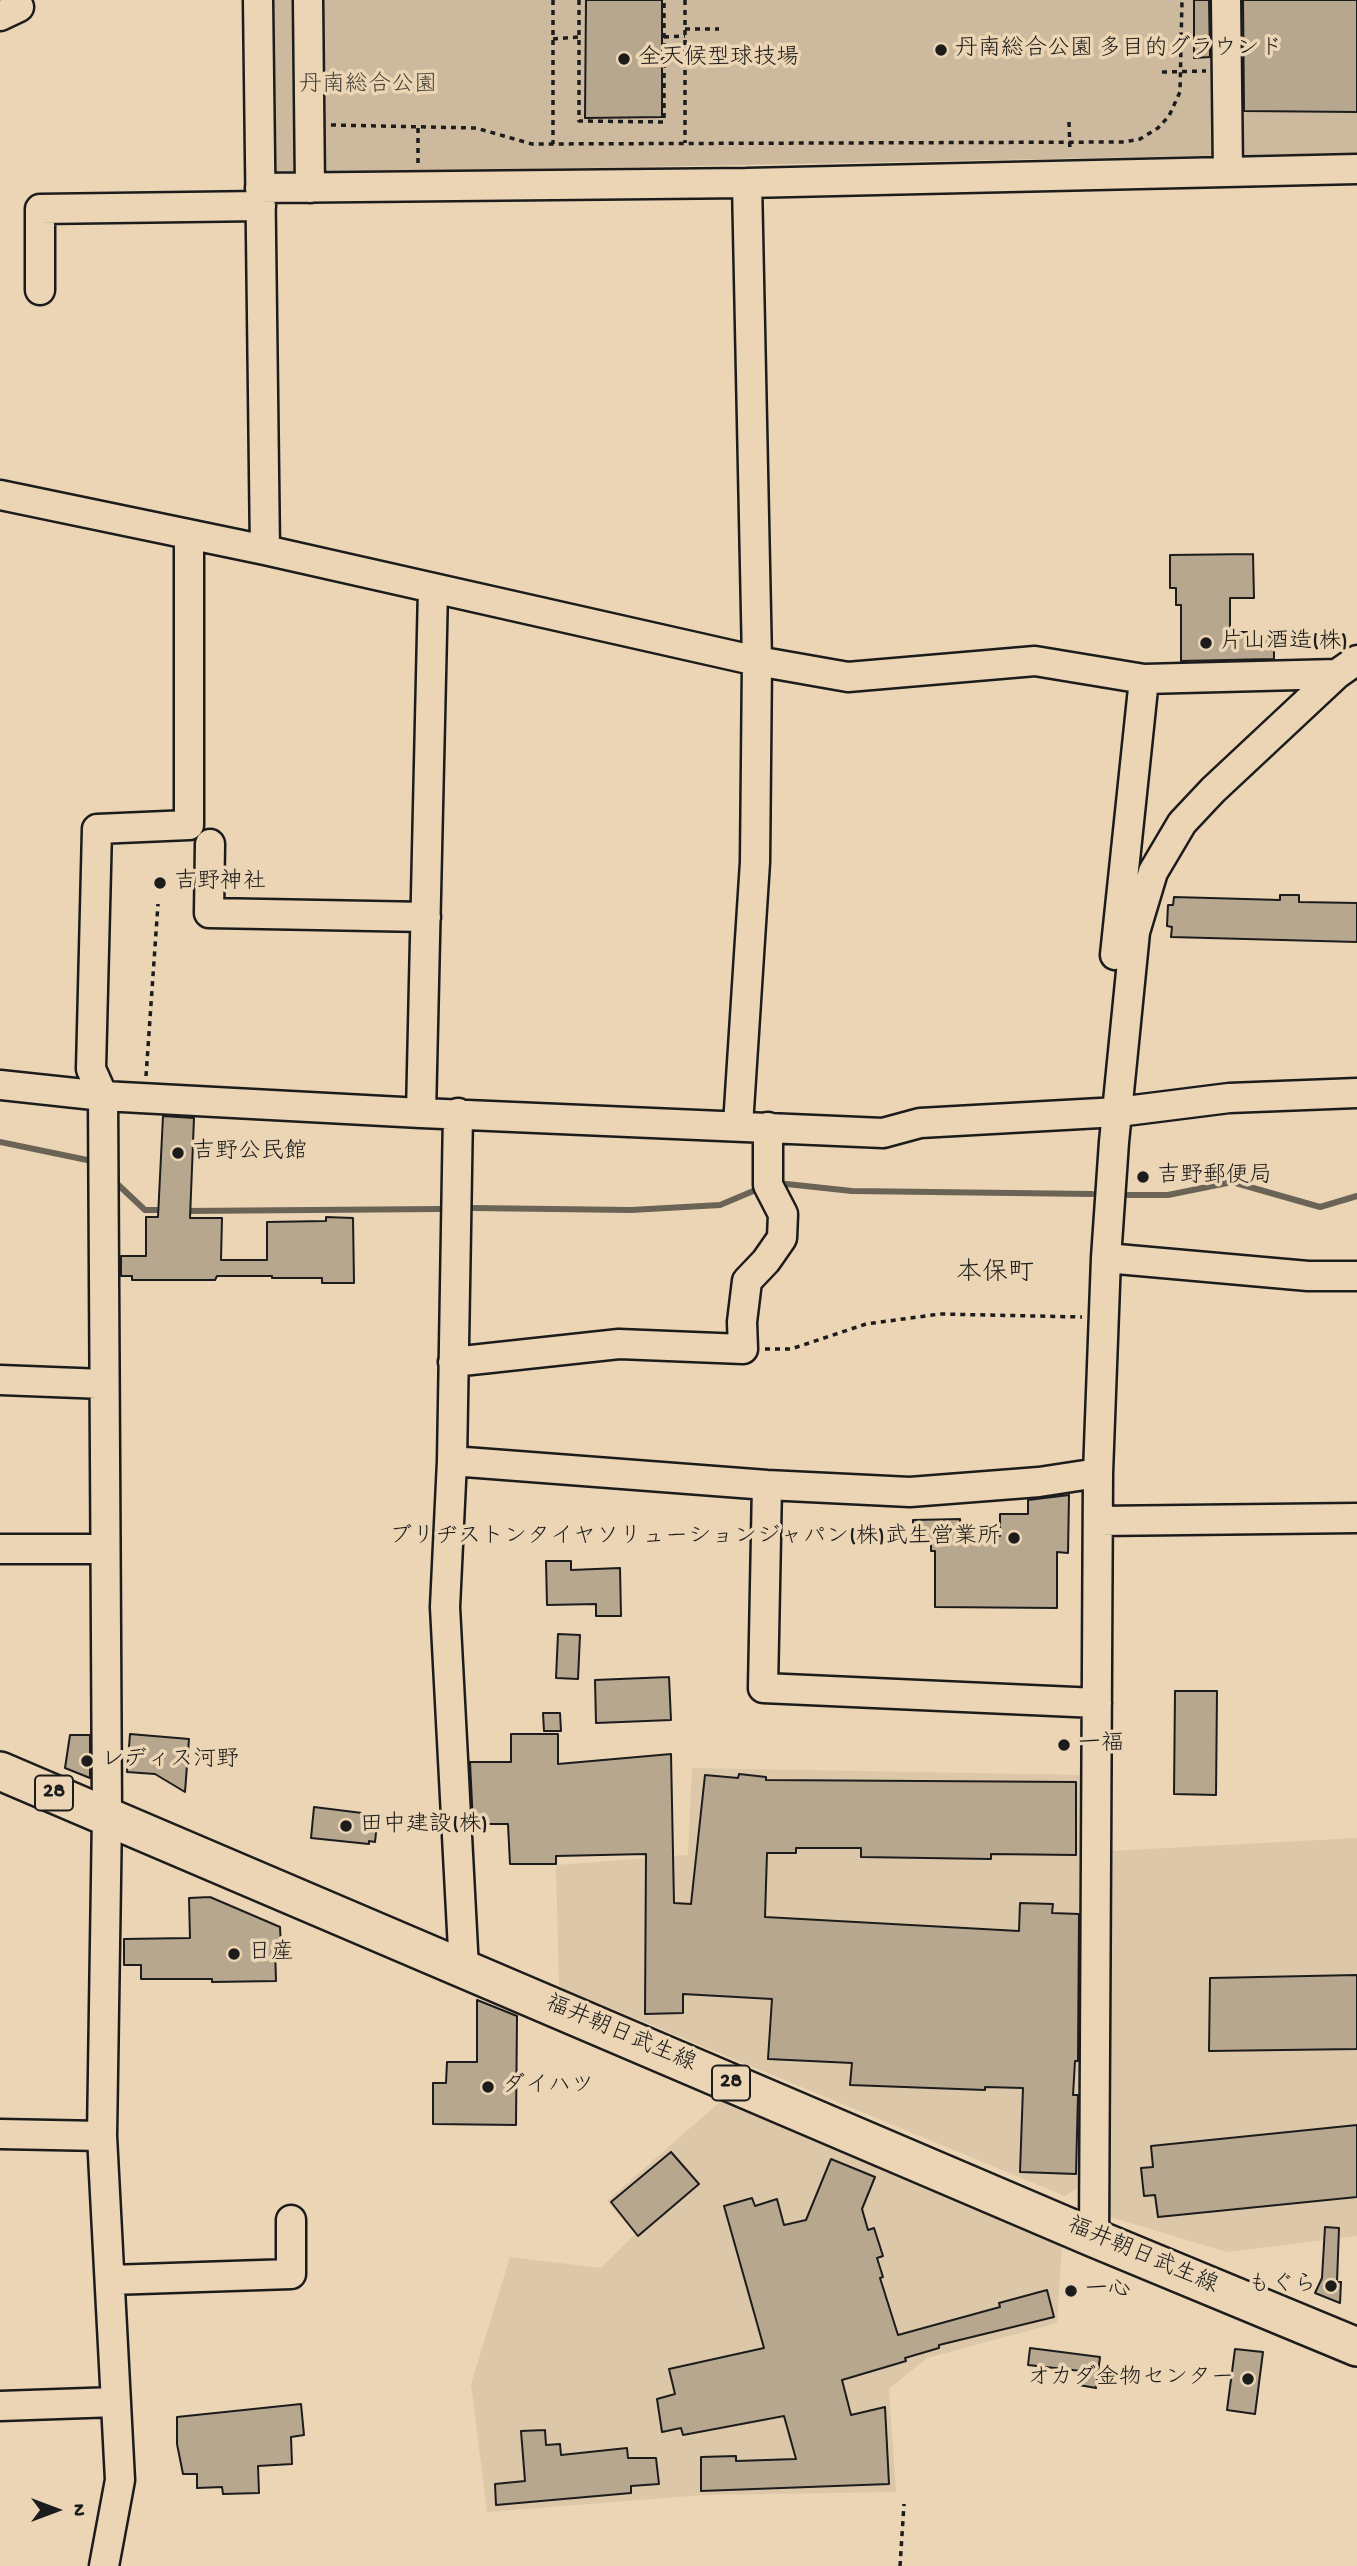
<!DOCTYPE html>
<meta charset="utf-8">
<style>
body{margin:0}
#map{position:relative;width:1357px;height:2566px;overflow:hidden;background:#ebd5b4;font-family:"Gochi Hand",sans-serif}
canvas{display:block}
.north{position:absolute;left:21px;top:2475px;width:70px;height:70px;-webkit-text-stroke:5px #ebd5b4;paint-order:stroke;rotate:90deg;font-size:19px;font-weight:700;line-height:28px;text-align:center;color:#1c1c1c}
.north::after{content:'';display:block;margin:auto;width:24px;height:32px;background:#1c1c1c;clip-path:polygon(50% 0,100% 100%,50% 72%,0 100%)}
</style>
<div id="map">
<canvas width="1357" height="2566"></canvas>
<div class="north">N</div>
</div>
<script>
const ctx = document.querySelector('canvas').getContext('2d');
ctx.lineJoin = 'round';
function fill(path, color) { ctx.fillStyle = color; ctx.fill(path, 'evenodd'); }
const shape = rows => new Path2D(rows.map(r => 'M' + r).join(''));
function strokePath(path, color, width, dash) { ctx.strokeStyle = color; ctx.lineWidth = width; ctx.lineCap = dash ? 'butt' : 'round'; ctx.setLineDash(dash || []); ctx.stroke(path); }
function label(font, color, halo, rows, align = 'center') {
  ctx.font = font + ' "Gochi Hand","Klee One",sans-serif'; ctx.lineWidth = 7; ctx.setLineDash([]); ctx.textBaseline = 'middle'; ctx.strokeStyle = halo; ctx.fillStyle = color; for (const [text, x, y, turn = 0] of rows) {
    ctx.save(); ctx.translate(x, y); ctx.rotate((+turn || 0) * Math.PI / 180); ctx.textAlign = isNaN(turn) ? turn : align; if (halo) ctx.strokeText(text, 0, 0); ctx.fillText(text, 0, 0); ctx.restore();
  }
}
const built = shape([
 [692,1768,1083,1775,1083,2185,1065,2196,559,1987,556,1865,688,1855],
 [1357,1838,1357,2236,1227,2252,1110,2217,1112,2113,1110,1851],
 [722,2100,1062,2245,1057,2323,927,2358,889,2389,896,2492,703,2495,487,2512,471,2384,510,2257,601,2268,635,2234,607,2201]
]);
const green = shape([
 [269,0,1357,0,1357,153,278,174,271,165]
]);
const stream = shape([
 [0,1142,92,1161,96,1165],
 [112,1179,145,1210,166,1210],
 [777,1183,852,1191,1092,1194],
 [1128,1195,1168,1195,1232,1182,1320,1207,1357,1196],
 [472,1208,631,1210,720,1205,758,1189],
 [183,1211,439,1209]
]);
const building = shape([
 [586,0,662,0,662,117,585,118,586,0],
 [1194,0,1209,0,1210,57,1194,58,1194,0],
 [1243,0,1357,0,1357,112,1244,111,1243,0],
 [1253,554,1254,598,1230,598,1230,632,1247,632,1247,635,1274,635,1274,659,1181,661,1181,605,1176,605,1176,588,1170,588,1170,555,1253,554],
 [1280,895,1299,895,1299,902,1357,903,1357,942,1171,937,1172,927,1167,926,1168,905,1173,905,1174,897,1280,900,1280,895],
 [163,1116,194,1118,190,1218,222,1218,221,1260,267,1260,267,1222,326,1221,326,1217,353,1218,354,1283,322,1283,322,1278,272,1278,272,1276,217,1276,215,1280,132,1280,132,1276,121,1276,121,1256,146,1256,146,1217,158,1217,163,1116],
 [1069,1495,1068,1553,1057,1552,1057,1608,935,1607,935,1551,931,1551,931,1541,913,1541,913,1520,960,1519,960,1536,1000,1536,1000,1514,1028,1514,1028,1500,1069,1495],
 [546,1561,571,1561,571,1570,620,1568,621,1616,596,1616,596,1604,547,1605,546,1561],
 [558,1634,580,1635,578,1679,556,1678,558,1634],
 [669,1677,671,1720,596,1723,595,1680,669,1677],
 [1175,1691,1217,1691,1216,1795,1174,1794,1175,1691],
 [543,1713,560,1713,561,1731,544,1731,543,1713],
 [130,1734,189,1739,185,1792,155,1774,127,1772,130,1734],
 [511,1734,558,1734,558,1764,671,1754,674,1903,691,1904,705,1775,738,1778,739,1774,766,1777,766,1780,1076,1782,1076,1855,991,1854,991,1859,861,1857,861,1848,796,1848,796,1853,767,1853,765,1917,1019,1931,1020,1903,1053,1904,1052,1913,1079,1914,1078,2061,1075,2061,1073,2095,1078,2095,1076,2174,1020,2172,1023,2088,985,2087,985,2090,850,2085,852,2063,768,2059,772,1999,683,1994,683,2013,645,2014,646,1854,556,1856,556,1864,510,1864,508,1824,473,1824,470,1762,511,1762,511,1734],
 [70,1735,90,1735,90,1778,65,1768,70,1735],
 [314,1807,378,1815,375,1842,369,1841,369,1844,311,1838,314,1807],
 [210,1897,280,1927,281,1948,275,1948,276,1981,212,1982,212,1979,141,1979,141,1965,124,1965,124,1939,190,1938,189,1898,210,1897],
 [1357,1975,1357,2049,1209,2051,1210,1978,1357,1975],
 [477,2000,517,2016,516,2125,433,2124,433,2083,446,2083,447,2062,477,2062,477,2000],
 [1357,2125,1357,2197,1158,2217,1155,2195,1144,2196,1141,2168,1153,2167,1151,2146,1357,2125],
 [671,2152,699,2184,638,2236,611,2202,671,2152],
 [831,2159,875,2177,862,2209,868,2230,874,2228,883,2256,877,2258,883,2277,880,2278,898,2335,1000,2307,999,2303,1047,2290,1054,2317,939,2345,939,2348,905,2358,906,2361,842,2380,851,2415,885,2407,889,2484,701,2491,701,2457,736,2456,736,2461,796,2459,784,2416,683,2435,681,2428,662,2432,657,2399,675,2394,669,2369,764,2348,724,2206,752,2198,755,2206,777,2199,784,2225,806,2220,831,2159],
 [1325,2227,1339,2228,1337,2282,1341,2282,1340,2303,1315,2293,1322,2278,1325,2227],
 [1030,2348,1100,2357,1096,2388,1079,2385,1081,2371,1028,2365,1030,2348],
 [1235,2349,1263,2352,1255,2414,1227,2410,1235,2349],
 [301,2404,304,2435,291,2437,292,2464,258,2466,259,2493,223,2494,222,2487,197,2488,197,2474,183,2474,177,2444,177,2417,301,2404],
 [545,2430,546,2445,560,2444,561,2455,627,2448,628,2458,656,2458,659,2484,631,2486,631,2493,496,2505,495,2484,525,2481,521,2431,545,2430]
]);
const path = shape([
 [553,0,553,144],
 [579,0,579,121,664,122,664,0],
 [685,0,685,143],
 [685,29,719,29],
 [664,37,685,36],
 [553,39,579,37],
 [1162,72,1206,71],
 [1069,122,1070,152],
 [331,125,476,128,532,144,1124,142,1140,139,1158,128,1169,116,1180,92,1182,0],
 [418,163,418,127],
 [146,1076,158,904],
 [765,1349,791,1349,866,1324,940,1314,1082,1317],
 [900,2566,904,2504]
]);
const minor = shape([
 [258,0,265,550],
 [308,0,310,188],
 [1226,0,1228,172],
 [0,16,19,7],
 [260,188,747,183,1357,169],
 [40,290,40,209,261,206],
 [0,495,265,550,757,661,848,677,1035,661,1144,679,1337,674],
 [210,844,209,913,426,917],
 [1115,955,1144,679],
 [0,1085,103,1096,421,1113,883,1133,920,1123,1118,1112,1229,1098,1357,1093],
 [421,1113,433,589],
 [458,1113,452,1461,445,1607,464,1969],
 [738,1125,755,862,757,661,747,183],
 [1106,1258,1308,1276,1357,1276],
 [453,1362,619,1344,743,1349,742,1322,747,1281,766,1261,782,1238,783,1214,768,1185,768,1127],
 [0,1380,104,1384],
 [452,1461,767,1485,910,1492,1039,1482,1098,1473],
 [767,1485,763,1688,1097,1703],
 [1098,1521,1357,1518],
 [0,1549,105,1549],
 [0,2134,102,2136],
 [1094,2238,1098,1473,1106,1258,1114,1142,1135,932,1153,872,1182,823,1213,790,1337,674,1357,660],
 [110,2280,291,2274,291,2220],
 [0,2406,116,2402],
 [104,2566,120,2480,102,2136,107,1815,103,1096,91,1069,97,829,189,825,189,535]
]);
const major = shape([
 [0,1771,1094,2238,1357,2347]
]);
const markers = [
 [941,50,7,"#1c1c1c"],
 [624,59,7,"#1c1c1c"],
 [1206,643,7,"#1c1c1c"],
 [160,883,7,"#1c1c1c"],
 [178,1153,7,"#1c1c1c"],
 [1143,1177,7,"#1c1c1c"],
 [1014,1538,7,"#1c1c1c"],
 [1064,1745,7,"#1c1c1c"],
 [87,1761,7,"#1c1c1c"],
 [346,1826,7,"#1c1c1c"],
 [234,1954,7,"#1c1c1c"],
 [488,2087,7,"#1c1c1c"],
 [1331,2286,7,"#1c1c1c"],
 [1071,2291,7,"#1c1c1c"],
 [1248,2379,7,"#1c1c1c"]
];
const shields = [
 [54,1793,38],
 [731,2083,38]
];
const shieldNames = [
 ["28",54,1793],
 ["28",731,2083]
];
const poiNames = [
 ["丹南総合公園 多目的グラウンド",955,50],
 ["全天候型球技場",638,59],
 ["片山酒造(株)",1220,643],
 ["吉野神社",174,883],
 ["吉野公民館",192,1153],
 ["吉野郵便局",1157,1177],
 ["ブリヂストンタイヤソリューションジャパン(株)武生営業所",1000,1538,"right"],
 ["一福",1078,1745],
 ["レディス河野",101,1761],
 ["田中建設(株)",360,1826],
 ["日産",248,1954],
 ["ダイハツ",502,2087],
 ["もぐら",1317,2286,"right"],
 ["一心",1085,2291],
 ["オカダ金物センター",1234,2379,"right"]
];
const parkNames = [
 ["丹南総合公園",368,86]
];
const streetNames = [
 ["福井朝日武生線",620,2035,23],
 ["福井朝日武生線",1142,2257,23]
];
const quarterNames = [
 ["本保町",995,1275]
];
fill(built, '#dcc7a9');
fill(green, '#cdba9e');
strokePath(stream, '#6c6357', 6);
fill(building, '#b8a78f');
strokePath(building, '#1c1c1c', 2);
strokePath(minor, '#1c1c1c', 33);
strokePath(major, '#1c1c1c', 42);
strokePath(path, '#1c1c1c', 3.5, [5, 5]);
strokePath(minor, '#ebd5b4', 28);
strokePath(major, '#ebd5b4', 37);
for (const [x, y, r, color] of markers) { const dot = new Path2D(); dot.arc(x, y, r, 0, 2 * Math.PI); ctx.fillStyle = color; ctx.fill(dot); strokePath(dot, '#ebd5b4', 2.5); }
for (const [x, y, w] of shields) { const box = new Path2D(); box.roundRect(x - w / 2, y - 17.5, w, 35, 5); ctx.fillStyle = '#ebd5b4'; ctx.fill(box); strokePath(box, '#1c1c1c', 2); }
label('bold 21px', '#1c1c1c', null, shieldNames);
label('23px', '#1c1c1c', '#ebd5b4', poiNames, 'left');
label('23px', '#48443c', '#ebd5b4', parkNames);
label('23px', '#1c1c1c', '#ebd5b4', streetNames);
label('26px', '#1c1c1c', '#ebd5b4', quarterNames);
</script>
